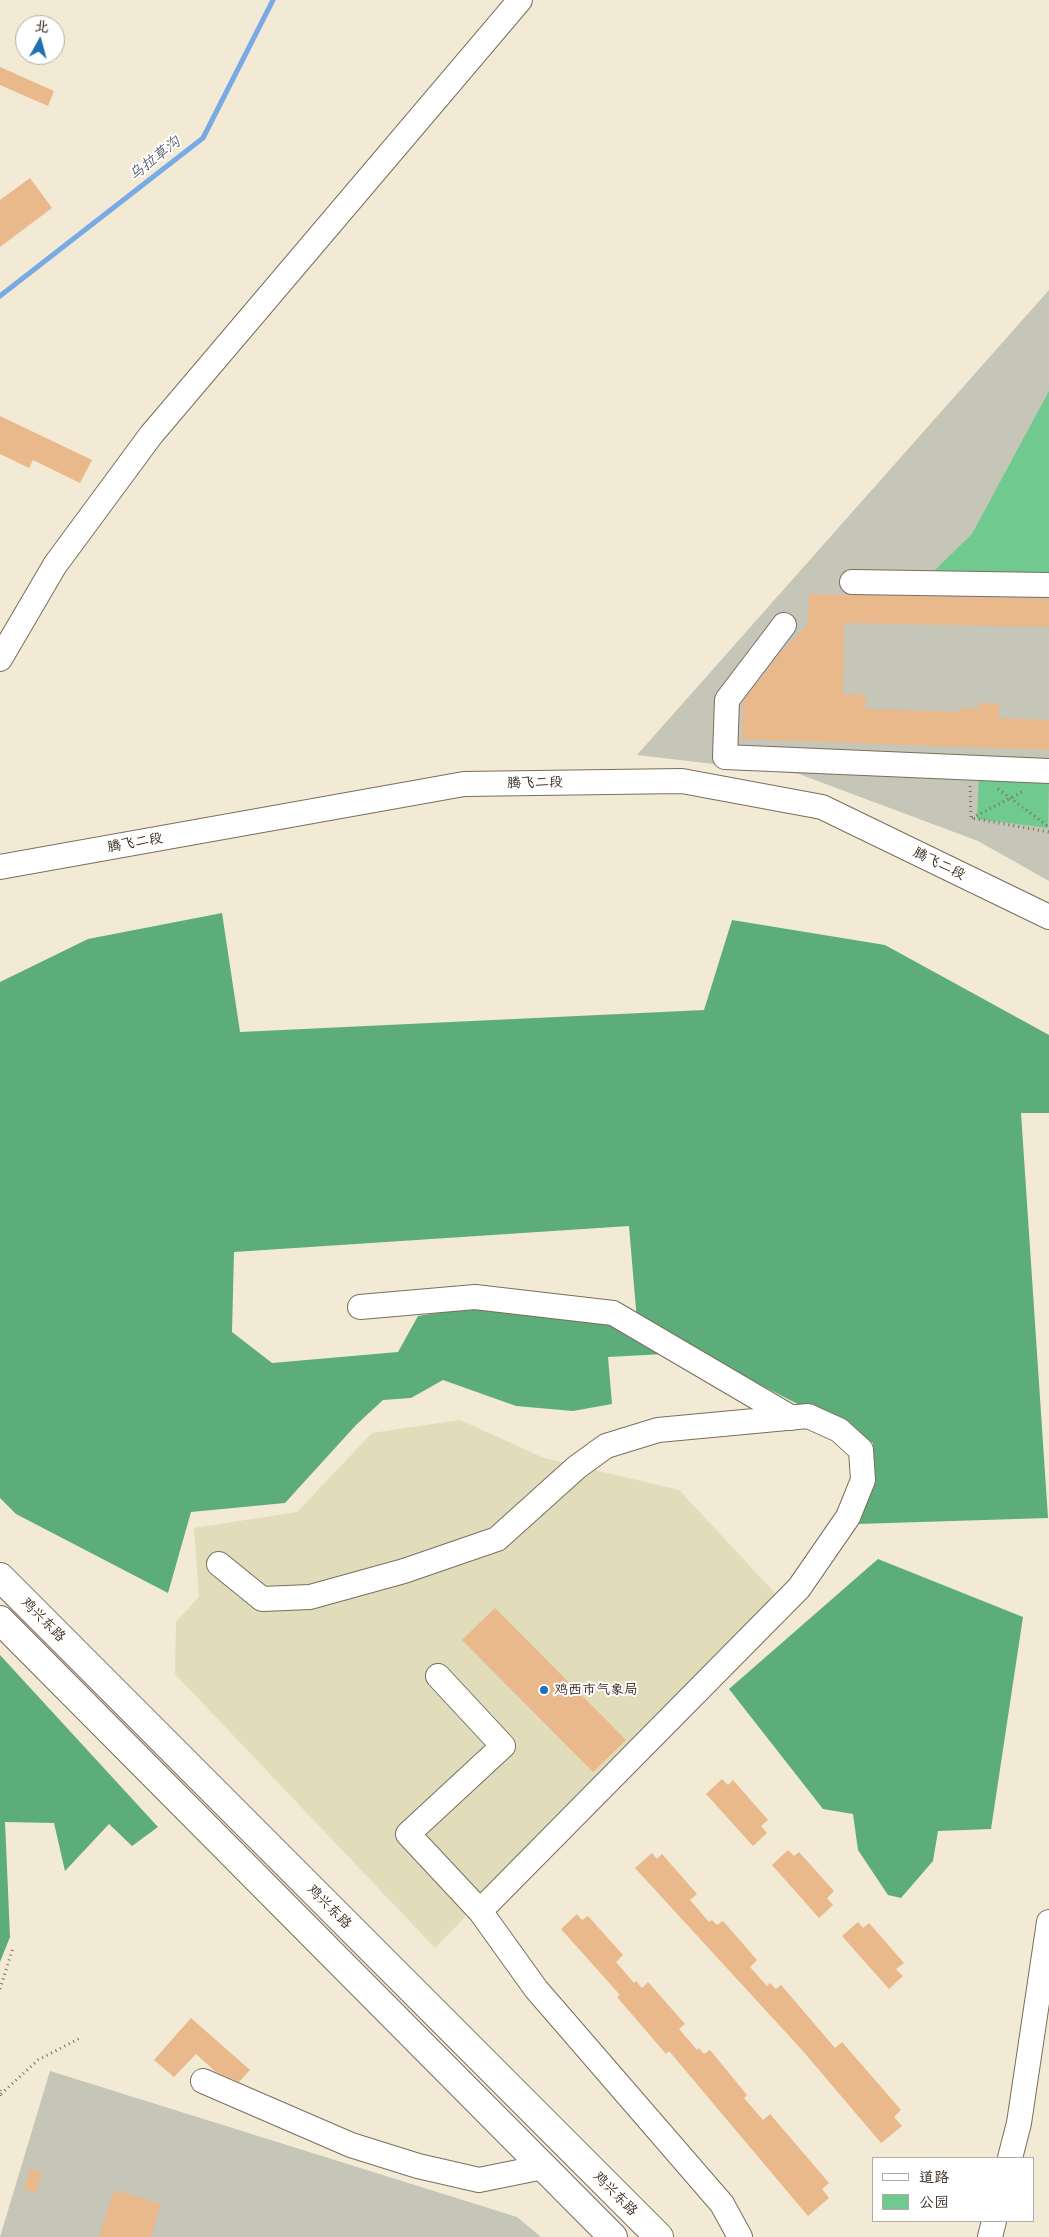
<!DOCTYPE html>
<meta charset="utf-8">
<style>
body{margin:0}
#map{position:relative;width:1049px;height:2237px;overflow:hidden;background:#f2ead4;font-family:"Shantell Sans","LXGW WenKai TC",sans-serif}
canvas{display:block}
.legend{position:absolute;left:872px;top:2157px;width:162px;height:65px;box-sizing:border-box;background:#fff;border:1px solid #b1aaa5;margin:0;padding:6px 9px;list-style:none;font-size:15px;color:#3b2a1e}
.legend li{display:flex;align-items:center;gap:10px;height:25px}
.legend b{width:25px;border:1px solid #b1aaa5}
.north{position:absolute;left:15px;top:15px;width:50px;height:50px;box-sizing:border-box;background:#fff;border:1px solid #b1aaa5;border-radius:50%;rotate:7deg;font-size:14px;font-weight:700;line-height:20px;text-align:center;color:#3b2a1e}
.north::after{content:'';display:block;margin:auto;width:18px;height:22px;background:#1f6fb2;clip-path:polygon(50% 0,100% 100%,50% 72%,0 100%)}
</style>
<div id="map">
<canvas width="1049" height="2237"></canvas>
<ul class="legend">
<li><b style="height:6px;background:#fff"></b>道路</li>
<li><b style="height:14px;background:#70c98f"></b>公园</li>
</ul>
<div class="north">北</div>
</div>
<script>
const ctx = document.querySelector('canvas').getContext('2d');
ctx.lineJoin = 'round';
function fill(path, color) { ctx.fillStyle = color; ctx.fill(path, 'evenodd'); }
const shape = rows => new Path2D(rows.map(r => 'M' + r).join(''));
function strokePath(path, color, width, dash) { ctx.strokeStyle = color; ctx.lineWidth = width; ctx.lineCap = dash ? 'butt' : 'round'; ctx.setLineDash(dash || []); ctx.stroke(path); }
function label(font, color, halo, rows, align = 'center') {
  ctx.font = font + ' "Shantell Sans","LXGW WenKai TC",sans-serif'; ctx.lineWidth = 4; ctx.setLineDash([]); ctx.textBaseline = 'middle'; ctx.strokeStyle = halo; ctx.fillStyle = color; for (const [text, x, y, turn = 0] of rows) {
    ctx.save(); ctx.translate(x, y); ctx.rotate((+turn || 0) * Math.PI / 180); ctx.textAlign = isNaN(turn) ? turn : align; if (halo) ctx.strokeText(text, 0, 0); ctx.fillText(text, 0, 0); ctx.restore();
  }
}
const built = shape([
 [460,1420,544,1458,679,1490,776,1594,435,1948,175,1674,176,1622,199,1597,194,1528,297,1512,372,1433]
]);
const industrial = shape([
 [1049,290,1049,881,978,841,799,774,637,755],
 [50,2071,517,2217,541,2237,0,2237]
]);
const green = shape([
 [1049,391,1049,575,934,571,972,534],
 [979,776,1049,779,1048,828,977,819]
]);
const forest = shape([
 [222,913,240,1032,704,1010,732,920,885,945,1049,1035,1049,1113,1021,1113,1048,1518,857,1524,873,1443,637,1321,629,1226,234,1252,232,1332,272,1363,398,1352,418,1316,476,1307,612,1324,664,1354,608,1357,612,1404,573,1411,516,1406,443,1380,411,1398,383,1400,356,1425,285,1503,191,1512,168,1593,16,1514,0,1498,0,982,88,939],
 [878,1559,1023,1617,991,1829,938,1831,933,1861,901,1898,888,1895,858,1850,853,1814,823,1809,729,1689],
 [0,1655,158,1827,132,1846,109,1824,65,1871,54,1823,5,1822,10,1937,0,1962]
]);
const stream = shape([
 [0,296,203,138,273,0]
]);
const building = shape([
 [0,67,54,91,48,106,0,85],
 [30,178,52,208,0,247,0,200],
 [0,416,92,460,80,483,33,460,29,468,0,454],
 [809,594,1049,599,1049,627,844,623,843,694,866,695,865,709,961,712,961,708,978,709,978,703,999,704,999,718,1049,720,1049,750,742,739,743,701,777,657,808,623],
 [495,1608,626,1740,593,1772,462,1640],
 [722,1779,728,1785,733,1780,768,1820,761,1826,767,1833,753,1846,706,1794],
 [788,1850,794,1856,799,1852,834,1891,827,1898,833,1905,819,1918,772,1865],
 [652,1853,657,1859,662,1854,697,1894,690,1900,709,1922,712,1920,717,1925,723,1921,737,1937,757,1960,750,1967,767,1986,770,1983,776,1989,781,1985,835,2048,842,2042,901,2110,894,2117,902,2126,881,2143,802,2050,635,1868],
 [577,1914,582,1920,588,1916,623,1955,616,1962,634,1983,636,1981,642,1988,648,1982,685,2024,679,2029,697,2050,699,2048,704,2054,710,2050,747,2095,744,2098,763,2120,770,2114,829,2183,822,2189,829,2198,808,2216,669,2051,666,2054,617,1997,620,1995,561,1929],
 [858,1922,863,1928,869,1923,904,1963,896,1969,903,1976,889,1989,842,1936],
 [191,2018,250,2070,239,2082,216,2072,196,2054,174,2077,154,2060],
 [30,2169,43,2173,36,2193,24,2189],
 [114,2190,161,2204,151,2237,99,2237]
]);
const path = shape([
 [970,786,971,818,1049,832],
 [998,789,1049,827],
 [972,818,1024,791],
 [0,1989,13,1948],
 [0,2090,0,2097],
 [1,2094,38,2060,80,2038]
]);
const minor = shape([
 [852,582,1049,585],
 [784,625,727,700,725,757,1049,771],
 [0,659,55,565,151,435,520,0],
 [0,867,464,784,682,781,822,807,1049,917],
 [360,1307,475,1297,613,1313,792,1418],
 [219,1564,262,1599,310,1597,404,1571,497,1539,577,1467,606,1446,658,1430,808,1416,839,1430,861,1450,863,1480,848,1517,799,1588,480,1911],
 [438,1676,503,1746,408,1834,480,1911,536,1989,722,2204,740,2237],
 [203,2081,351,2145,418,2166,479,2180,543,2167],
 [1010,2158,1019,2123,1049,1922],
 [990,2237,994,2221]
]);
const highway = shape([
 [0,1577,659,2237],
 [0,1620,613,2237]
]);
const markers = [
 [544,1690,5,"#1f6fb2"]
];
const streetNames = [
 ["腾飞二段",535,783,-1],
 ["腾飞二段",135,843,-10],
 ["腾飞二段",939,864,26],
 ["鸡兴东路",43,1620,45],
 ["鸡兴东路",329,1907,45],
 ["鸡兴东路",615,2194,45]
];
const poiNames = [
 ["鸡西市气象局",554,1690]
];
const waterNames = [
 ["乌拉草沟",155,159,-38]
];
fill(built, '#e1dcba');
fill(industrial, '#c5c5b8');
fill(green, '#70c98f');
fill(forest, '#5cad7a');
strokePath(stream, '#79aae5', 5);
fill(building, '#e9b88b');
strokePath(minor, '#7b6d5e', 26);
strokePath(highway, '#7b6d5e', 30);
strokePath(path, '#7b6d5e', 3, [1, 4]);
strokePath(minor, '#fff', 24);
strokePath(highway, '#fff', 28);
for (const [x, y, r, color] of markers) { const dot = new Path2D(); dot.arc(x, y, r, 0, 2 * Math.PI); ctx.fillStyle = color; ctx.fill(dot); strokePath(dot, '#fff', 2); }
label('14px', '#3b2a1e', '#fff', streetNames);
label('14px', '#3b2a1e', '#fff', poiNames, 'left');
label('italic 15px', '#545d6e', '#fff', waterNames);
</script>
